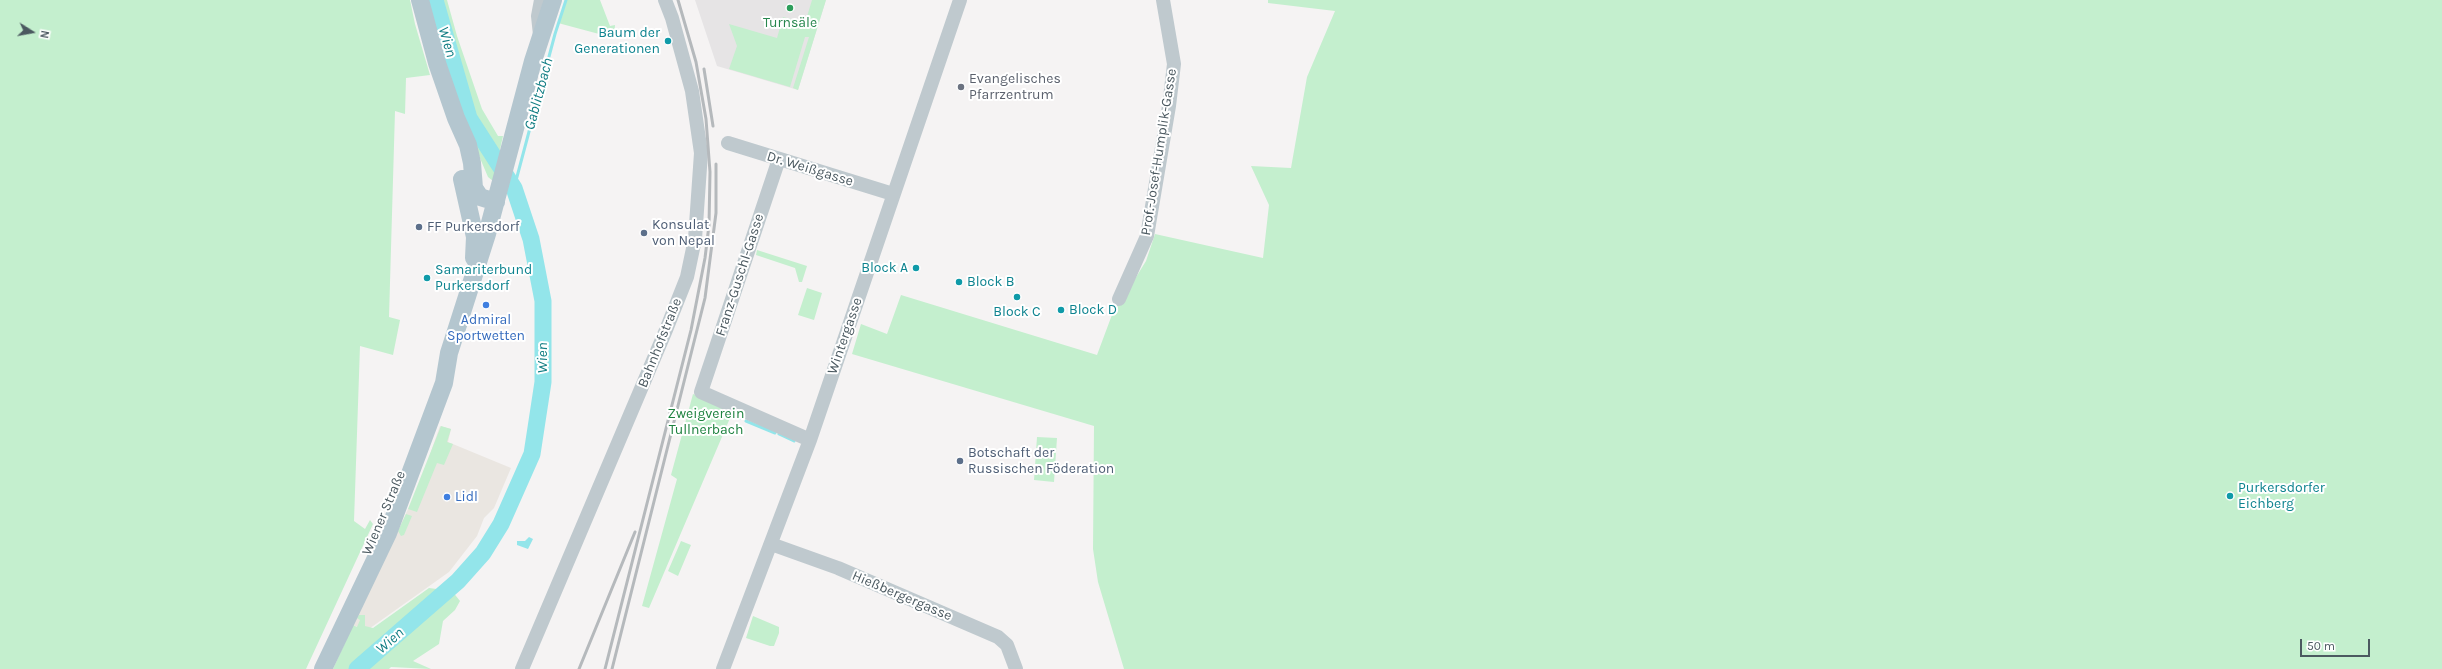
<!DOCTYPE html>
<meta charset="utf-8">
<style>
body{margin:0}
#map{position:relative;width:2442px;height:669px;overflow:hidden;background:#f5f3f3;font-family:Karla,sans-serif}
canvas{display:block}
.north{position:absolute;left:12px;top:12px;width:40px;height:40px;-webkit-text-stroke:3px #fff;paint-order:stroke;rotate:101deg;font-size:11px;font-weight:700;line-height:16px;text-align:center;color:#4b5960}
.north::after{content:'';display:block;margin:auto;width:14px;height:18px;background:#4b5960;clip-path:polygon(50% 0,100% 100%,50% 72%,0 100%)}
.scale{position:absolute;left:2300px;top:639px;width:70px;height:18px;box-sizing:border-box;border:2px solid #4b5960;border-top:0;padding-left:5px;font-size:12px;line-height:14px;white-space:nowrap;color:#4b5960;-webkit-text-stroke:3px #fff;paint-order:stroke}
</style>
<div id="map">
<canvas width="2442" height="669"></canvas>
<div class="north">N</div>
<div class="scale">50 m</div>
</div>
<script>
const ctx = document.querySelector('canvas').getContext('2d');
ctx.lineJoin = 'round';
function fill(path, color) { ctx.fillStyle = color; ctx.fill(path, 'evenodd'); }
const shape = rows => new Path2D(rows.map(r => 'M' + r).join(''));
function strokePath(path, color, width, dash) { ctx.strokeStyle = color; ctx.lineWidth = width; ctx.lineCap = dash ? 'butt' : 'round'; ctx.setLineDash(dash || []); ctx.stroke(path); }
function label(font, color, halo, rows, align = 'center') {
  ctx.font = font + ' Karla,sans-serif'; ctx.lineWidth = 4; ctx.setLineDash([]); ctx.textBaseline = 'middle'; ctx.strokeStyle = halo; ctx.fillStyle = color; for (const [text, x, y, turn = 0] of rows) {
    ctx.save(); ctx.translate(x, y); ctx.rotate((+turn || 0) * Math.PI / 180); ctx.textAlign = isNaN(turn) ? turn : align; if (halo) ctx.strokeText(text, 0, 0); ctx.fillText(text, 0, 0); ctx.restore();
  }
}
const commercial = shape([
 [440,426,451,429,448,442,511,468,494,508,484,518,477,536,449,572,366,631,353,625,418,488]
]);
const education = shape([
 [695,0,826,0,798,90,717,66]
]);
const green = shape([
 [0,0,410,0,415,24,430,75,406,78,405,114,395,111,389,317,400,320,393,355,360,346,354,521,365,529,370,520,373,524,306,669,0,669],
 [427,0,447,0,457,36,482,109,498,136,503,136,493,181,488,177,474,144,475,137,465,119,437,37],
 [565,0,600,0,610,26,615,25,614,38,558,23],
 [812,0,826,0,798,90,793,88,809,37,805,37,790,87,729,69,737,46,729,24,777,38,783,17,805,23],
 [1268,0,2442,0,2442,669,1124,669,1098,582,1093,549,1094,426,852,354,861,324,887,334,901,295,1097,355,1119,296,1120,303,1146,261,1155,234,1263,258,1269,205,1251,166,1291,168,1307,77,1335,11,1268,3],
 [757,250,807,266,802,282,799,282,795,268,756,255],
 [807,288,822,293,814,320,798,315],
 [693,394,733,411,649,608,642,606,677,479,671,475],
 [441,426,451,429,447,442,453,444,444,465,437,463,417,512,408,509],
 [1037,437,1057,438,1054,482,1034,480],
 [406,514,412,516,404,535,401,536,398,531],
 [681,541,691,545,678,576,668,571],
 [429,588,452,591,460,601,455,610,443,621,439,644,413,661,431,669,391,667,389,669,333,669,353,625,357,627,360,620,357,618,359,615,365,615,365,626,373,628],
 [753,616,779,627,779,633,774,646,770,646,746,638]
]);
const water = shape([
 [529,537,533,539,528,549,517,545,517,541,525,541]
]);
const stream = shape([
 [514,188,555,34,566,0],
 [737,417,740,418],
 [746,421,775,433],
 [779,434,794,441]
]);
const river = shape([
 [357,669,458,581,483,553,501,524,532,454,543,382,543,301,531,239,514,188,469,118,435,0]
]);
const minor = shape([
 [540,35,538,16,541,0],
 [728,143,893,194],
 [779,159,701,392,810,440],
 [1119,299,1147,236,1169,106,1174,64,1163,0],
 [771,544,838,568,998,637,1007,645,1016,669],
 [522,669,666,330,687,277,695,239,701,153,692,91,672,18,665,0],
 [723,669,810,440,960,0]
]);
const major = shape([
 [420,0,437,63,456,118,468,145,472,163,474,188,480,197,496,202],
 [462,179,475,237,474,258],
 [323,669,388,533,444,383,449,353,487,234,533,61,553,0]
]);
const rail = shape([
 [704,69,713,126],
 [579,669,635,532],
 [605,669,691,330,705,258,709,225,710,172,706,119,696,62,678,0],
 [612,669,705,298,716,213,716,164]
]);
const markers = [
 [790,8,4,"#2e9e5b"],
 [668,41,4,"#0f9aa8"],
 [961,87,4,"#6b7280"],
 [419,227,4,"#5c6f8a"],
 [644,233,4,"#5c6f8a"],
 [916,268,4,"#0f9aa8"],
 [427,278,4,"#0f9aa8"],
 [959,282,4,"#0f9aa8"],
 [1017,297,4,"#0f9aa8"],
 [486,305,4,"#3f7fe0"],
 [1061,310,4,"#0f9aa8"],
 [960,461,4,"#5c6f8a"],
 [2230,496,4,"#0f9aa8"],
 [447,497,4,"#3f7fe0"]
];
const leisureNames = [
 ["Turnsäle",790,23]
];
const cultureNames = [
 ["Baum der",660,33,"right"],
 ["Generationen",660,49,"right"],
 ["Block A",908,268,"right"],
 ["Samariterbund",435,270],
 ["Purkersdorf",435,286],
 ["Block B",967,282],
 ["Block D",1069,310],
 ["Block C",1017,312,"center"],
 ["Purkersdorfer",2238,488],
 ["Eichberg",2238,504]
];
const worshipNames = [
 ["Evangelisches",969,79],
 ["Pfarrzentrum",969,95]
];
const streetNames = [
 ["Prof.-Josef-Humplik-Gasse",1159,152,-81],
 ["Dr. Weißgasse",810,169,17],
 ["Franz-Guschl-Gasse",740,275,-72],
 ["Wintergasse",845,336,-71],
 ["Bahnhofstraße",660,343,-68],
 ["Wiener Straße",384,513,-67],
 ["Hießbergergasse",902,596,23]
];
const serviceNames = [
 ["Konsulat",652,225],
 ["von Nepal",652,241],
 ["FF Purkersdorf",427,227],
 ["Botschaft der",968,453],
 ["Russischen Föderation",968,469]
];
const shopNames = [
 ["Admiral",486,320],
 ["Sportwetten",486,336],
 ["Lidl",455,497,"left"]
];
const parkNames = [
 ["Zweigverein",706,414],
 ["Tullnerbach",706,430]
];
const waterNames = [
 ["Wien",447,42,74],
 ["Gablitzbach",539,94,-75],
 ["Wien",543,358,-90],
 ["Wien",390,641,-41]
];
fill(commercial, '#eae6e1');
fill(education, '#e6e4e5');
fill(green, '#c4efce');
fill(water, '#93e5ea');
strokePath(stream, '#93e5ea', 3);
strokePath(river, '#93e5ea', 17);
strokePath(minor, '#bfc9ce', 14);
strokePath(major, '#b4c6cf', 18);
strokePath(rail, '#b5b9bc', 3);
for (const [x, y, r, color] of markers) { const dot = new Path2D(); dot.arc(x, y, r, 0, 2 * Math.PI); ctx.fillStyle = color; ctx.fill(dot); strokePath(dot, '#fff', 1.5); }
label('14px', '#27864d', '#fff', leisureNames);
label('14px', '#0d838f', '#fff', cultureNames, 'left');
label('14px', '#5b616d', '#fff', worshipNames, 'left');
label('14px', '#4b5960', '#fff', streetNames);
label('14px', '#4e5e75', '#fff', serviceNames, 'left');
label('14px', '#366cbe', '#fff', shopNames);
label('14px', '#1c813e', '#fff', parkNames);
label('italic 15px', '#127e84', '#fff', waterNames);
</script>
